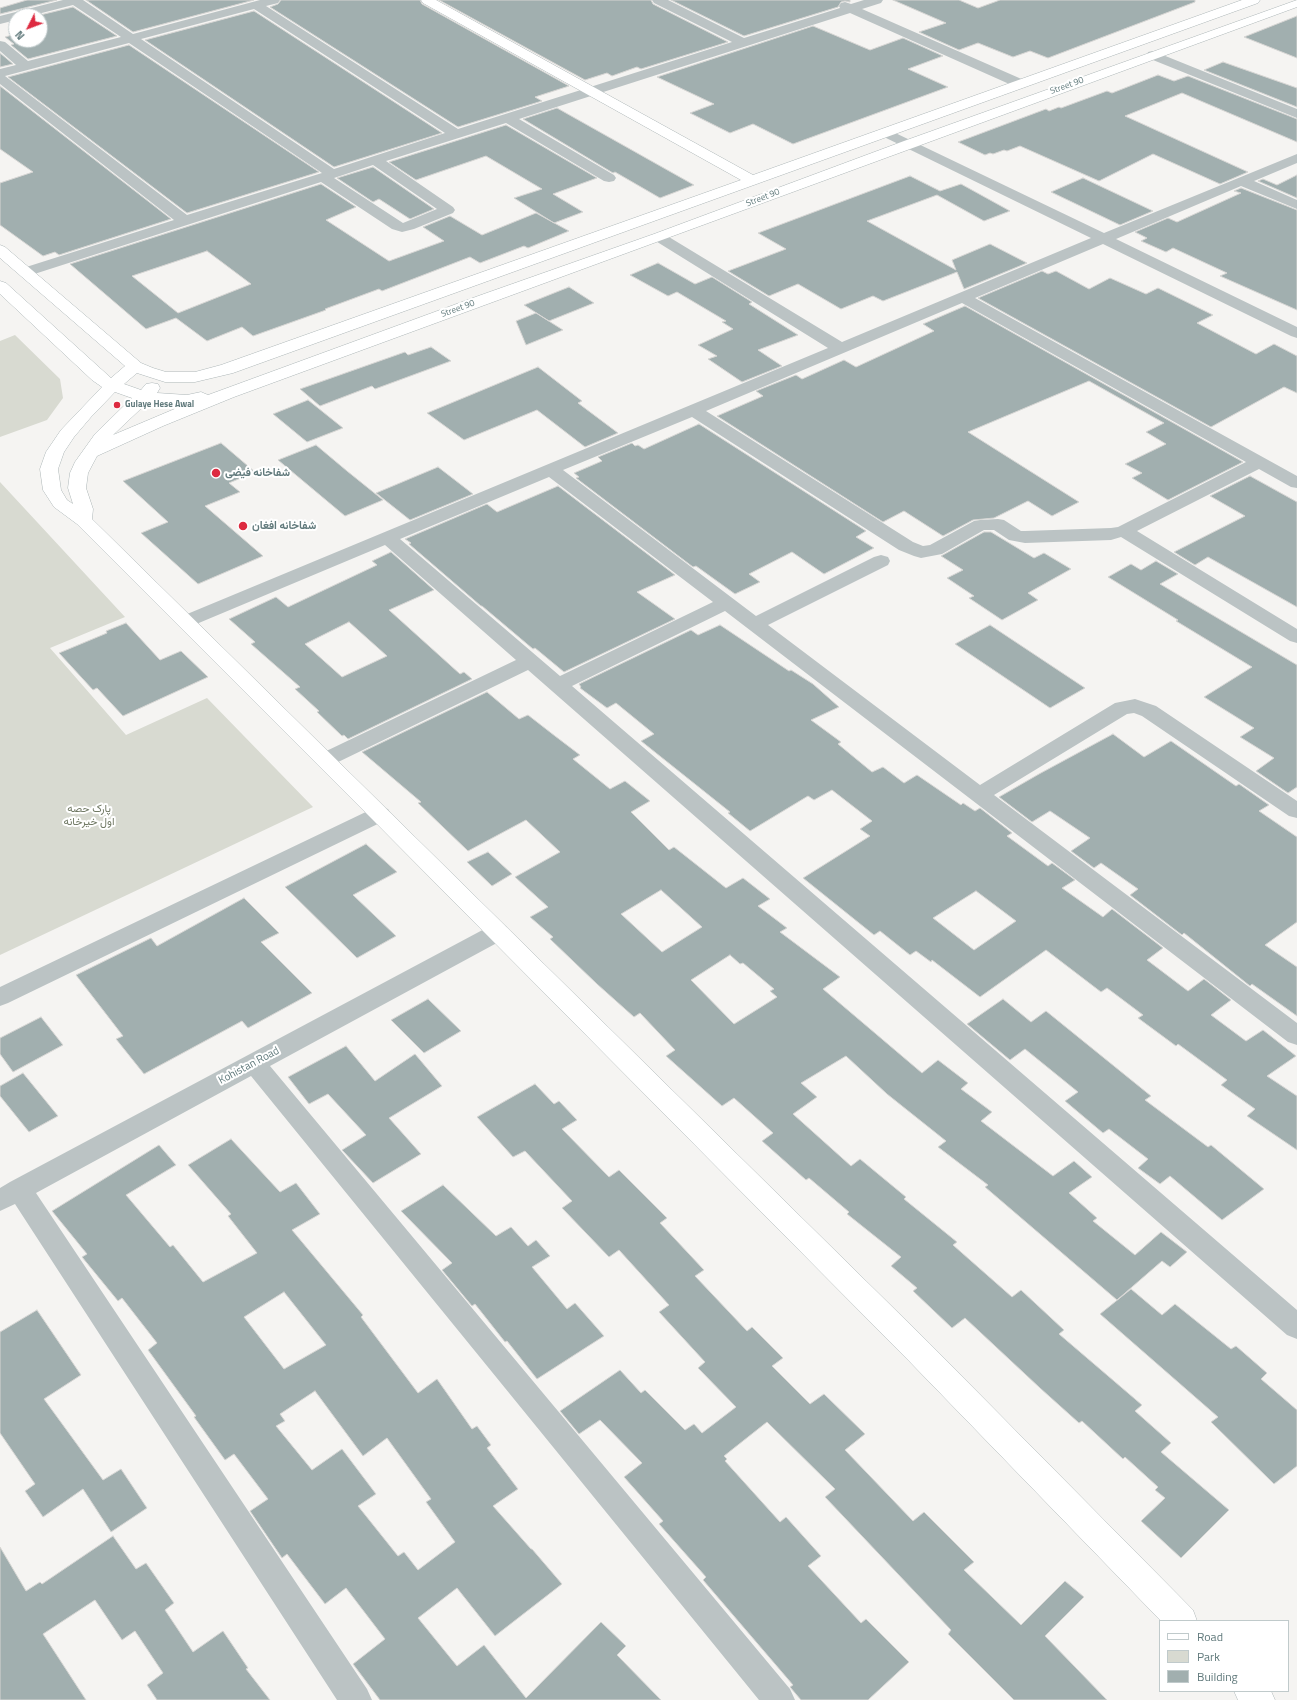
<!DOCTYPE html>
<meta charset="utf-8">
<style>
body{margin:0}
#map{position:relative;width:1297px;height:1700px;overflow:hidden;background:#f5f4f2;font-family:"Titillium Web",sans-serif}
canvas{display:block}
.legend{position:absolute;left:1159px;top:1620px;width:130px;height:72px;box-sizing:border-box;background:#fff;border:1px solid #c0cacb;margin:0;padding:5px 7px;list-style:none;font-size:12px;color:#617a7c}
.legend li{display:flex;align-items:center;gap:8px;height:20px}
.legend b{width:20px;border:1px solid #c0cacb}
.north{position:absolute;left:8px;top:8px;width:40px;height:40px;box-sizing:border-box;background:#fff;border:1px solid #c0cacb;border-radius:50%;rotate:228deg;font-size:11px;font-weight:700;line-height:16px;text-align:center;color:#617a7c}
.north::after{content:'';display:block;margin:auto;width:14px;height:18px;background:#dd2a40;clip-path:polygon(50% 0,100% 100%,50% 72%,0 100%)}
</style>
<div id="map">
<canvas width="1297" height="1700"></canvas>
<ul class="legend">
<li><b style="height:5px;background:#fff"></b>Road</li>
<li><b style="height:11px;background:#d8dad1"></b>Park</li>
<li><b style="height:11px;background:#a1afaf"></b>Building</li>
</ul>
<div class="north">N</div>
</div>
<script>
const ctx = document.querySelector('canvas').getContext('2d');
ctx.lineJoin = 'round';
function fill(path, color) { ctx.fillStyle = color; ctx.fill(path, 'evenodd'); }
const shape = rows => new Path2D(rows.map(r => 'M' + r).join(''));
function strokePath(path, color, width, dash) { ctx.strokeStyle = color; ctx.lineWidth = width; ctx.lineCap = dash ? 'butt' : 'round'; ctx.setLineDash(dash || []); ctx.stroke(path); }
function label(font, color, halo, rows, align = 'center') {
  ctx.font = font + ' "Titillium Web",Vazirmatn,sans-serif'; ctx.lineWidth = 4; ctx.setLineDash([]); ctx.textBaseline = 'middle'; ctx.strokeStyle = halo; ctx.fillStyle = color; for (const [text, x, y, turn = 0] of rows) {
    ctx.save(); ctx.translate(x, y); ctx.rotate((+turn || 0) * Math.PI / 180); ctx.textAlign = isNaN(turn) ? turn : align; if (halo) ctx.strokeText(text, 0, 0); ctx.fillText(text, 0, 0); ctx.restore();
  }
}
const green = shape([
 [15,335,60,379,63,398,47,420,0,437,0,341],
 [0,482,125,617,50,648,126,735,207,698,313,807,0,955]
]);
const building = shape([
 [27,0,57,0,0,14,0,8,27,0],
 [86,0,254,0,133,32,86,0],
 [281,0,420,0,422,4,569,86,535,97,542,101,458,127,270,7,278,4,281,0],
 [439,0,651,0,653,4,728,42,641,69,637,67,612,76,607,73,585,80,439,0],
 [671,0,850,0,850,2,845,1,841,2,838,7,744,36,671,0],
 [893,0,959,0,978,8,1000,0,1195,0,1195,2,1048,58,1030,51,1013,57,978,43,959,50,919,32,946,23,893,0],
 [73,7,117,36,28,59,11,45,14,44,5,37,16,34,16,40,40,40,40,16,36,16,73,7],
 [254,11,442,133,334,167,145,40,254,11],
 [1297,16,1297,58,1244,37,1297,16],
 [813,26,870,50,903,38,943,56,908,69,948,87,793,144,753,124,730,133,690,113,714,104,657,77,813,26],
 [129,45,319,172,187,213,8,77,129,45],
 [0,53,13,64,0,67,0,53],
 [1223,62,1297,88,1297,107,1204,70,1223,62],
 [1158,75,1174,81,1188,76,1297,119,1297,142,1182,93,1125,116,1248,172,1220,184,1153,154,1099,181,1020,146,1007,151,1004,150,993,154,990,153,985,155,958,142,1046,109,1049,111,1059,107,1061,108,1107,91,1112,93,1158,75],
 [0,86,171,219,59,255,55,252,43,256,0,225,0,183,33,172,0,149,0,86],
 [557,108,694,185,660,198,615,172,613,173,523,119,557,108],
 [506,125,597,178,553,194,583,212,554,223,514,198,542,189,486,156,416,180,389,162,506,125],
 [373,167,434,209,410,219,379,199,373,202,337,178,373,167],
 [1297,175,1297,198,1258,181,1263,179,1277,185,1297,175],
 [910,176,940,191,961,184,1010,211,984,221,937,195,867,221,956,270,952,260,990,244,1027,263,964,289,957,272,883,301,873,296,841,309,798,284,769,296,728,271,786,249,758,233,910,176],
 [1083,178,1153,211,1120,225,1051,192,1083,178],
 [321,184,356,207,326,220,389,261,444,241,423,227,450,216,482,235,536,213,569,231,528,248,524,246,480,263,470,257,382,291,379,289,325,309,326,310,253,336,242,327,207,341,176,318,146,329,70,264,321,184],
 [207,251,251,284,178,313,132,276,207,251],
 [1241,188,1297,210,1297,310,1220,276,1227,273,1173,248,1166,252,1141,241,1147,238,1135,232,1168,218,1177,222,1241,193,1234,191,1241,188],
 [658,263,695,284,712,277,752,302,749,304,798,335,758,350,782,366,742,382,708,359,717,356,698,345,733,329,722,322,726,321,677,292,668,296,630,275,658,263],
 [1042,271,1048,274,1056,271,1089,289,1110,278,1146,294,1158,288,1213,315,1197,323,1256,354,1274,344,1297,356,1297,393,1284,387,1211,427,978,298,1042,271],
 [569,287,594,303,549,321,524,305,569,287],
 [965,306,1243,462,1168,500,1132,478,1142,473,1125,464,1166,444,1146,432,1164,423,1089,381,968,432,1079,502,1052,516,1028,501,994,518,973,520,943,536,904,511,883,522,717,416,763,396,756,391,796,375,802,379,844,360,856,367,934,331,923,324,965,306],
 [536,313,563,330,526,345,516,321,536,313],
 [431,347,451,361,375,389,372,386,320,406,300,389,405,352,408,355,431,347],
 [538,367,582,401,578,403,618,433,585,447,537,410,464,440,427,413,538,367],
 [308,400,343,428,307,442,273,414,308,400],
 [699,424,866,531,856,537,874,548,824,574,792,552,749,574,760,582,735,594,696,566,693,567,576,478,579,477,574,473,602,461,598,457,632,443,635,446,638,445,644,449,699,424],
 [221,443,255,472,229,483,240,492,205,506,263,556,198,584,141,533,168,522,123,481,221,443],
 [316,445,347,471,383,500,345,516,278,460,316,445],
 [438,467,473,494,410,520,376,493,438,467],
 [1250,476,1297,502,1297,607,1208,557,1195,565,1174,552,1245,516,1210,496,1250,476],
 [558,486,675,575,637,592,675,619,564,672,535,648,533,649,482,606,481,606,409,544,411,543,405,539,487,504,497,512,558,486],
 [984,532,991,532,1034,558,1044,553,1071,569,1028,593,1038,600,1002,620,969,598,974,596,947,578,963,570,941,556,984,532],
 [391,552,434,590,389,610,460,674,464,672,472,679,348,739,344,735,342,736,317,712,319,711,295,689,300,687,251,644,255,642,229,619,276,597,288,607,377,565,372,561,391,552],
 [349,622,387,656,342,677,305,644,349,622],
 [1156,561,1178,574,1160,584,1297,665,1297,787,1288,793,1256,771,1274,758,1240,737,1254,728,1204,697,1252,667,1176,621,1178,620,1108,577,1131,564,1141,570,1156,561],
 [126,623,160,660,181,651,208,677,123,716,97,688,93,690,59,653,107,633,106,631,126,623],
 [720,625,789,671,791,670,813,684,839,707,811,720,841,742,838,744,872,772,883,767,904,783,917,775,961,805,963,803,975,811,980,808,1012,833,1007,836,1048,866,1052,863,1075,880,1062,888,1103,917,1112,909,1163,948,1147,960,1188,991,1204,979,1231,1000,1211,1015,1246,1041,1263,1030,1296,1056,1267,1076,1297,1096,1297,1150,1247,1116,1255,1109,1221,1085,1227,1080,1178,1044,1176,1046,1138,1018,1143,1015,1107,988,1101,992,1046,950,980,997,932,960,931,962,916,951,910,955,880,931,874,935,803,878,870,836,860,829,872,821,832,790,814,800,808,796,750,831,728,813,730,812,641,741,654,734,616,703,607,708,580,688,581,687,579,684,691,630,698,635,720,625],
 [976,891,1016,921,974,950,933,918,976,891],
 [990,625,1085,688,1050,708,955,644,990,625],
 [487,692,519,719,528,715,555,736,580,755,573,759,610,789,625,781,650,801,631,812,669,850,674,847,726,888,743,878,770,899,758,906,787,928,780,932,840,977,823,989,922,1073,938,1060,968,1083,961,1089,992,1112,981,1121,1053,1176,1074,1161,1092,1177,1069,1193,1097,1218,1093,1221,1135,1255,1161,1232,1187,1252,1170,1267,1162,1261,1117,1300,985,1187,988,1185,938,1147,946,1141,887,1094,846,1056,801,1083,817,1097,793,1114,851,1166,860,1159,906,1197,904,1199,957,1242,953,1245,1012,1297,1021,1290,1064,1330,1059,1334,1142,1405,1135,1411,1171,1443,1161,1452,1229,1510,1181,1558,1141,1521,1165,1498,1155,1490,1158,1487,1125,1457,1123,1459,1082,1421,1079,1423,1040,1388,965,1318,952,1328,913,1291,917,1288,891,1266,901,1257,847,1214,849,1212,809,1178,806,1180,762,1141,773,1133,734,1098,722,1106,666,1056,675,1050,640,1013,634,1017,597,984,550,939,553,937,530,917,548,907,515,877,560,852,526,820,468,851,418,803,421,802,362,752,487,692],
 [661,890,702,927,662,952,621,914,661,890],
 [730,955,740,964,743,963,774,989,770,991,777,997,734,1024,691,980,730,955],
 [1113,734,1144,757,1171,741,1236,786,1239,784,1269,805,1259,811,1297,837,1297,922,1265,945,1297,967,1297,1016,1252,984,1250,986,1184,933,1182,935,1130,895,1138,889,1101,863,1094,868,1071,851,1090,838,1050,811,1032,822,999,797,1039,774,1113,734],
 [366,844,397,872,353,895,396,936,357,958,285,887,366,844],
 [488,852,512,874,492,886,467,862,488,852],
 [244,898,279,933,261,942,312,993,248,1028,242,1021,144,1074,116,1039,123,1036,76,975,151,938,157,946,244,898],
 [428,999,461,1031,424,1053,391,1020,428,999],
 [1003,999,1031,1022,1046,1011,1151,1096,1145,1100,1208,1147,1211,1145,1264,1189,1222,1220,1170,1176,1160,1184,1138,1168,1148,1159,1109,1129,1103,1133,1065,1101,1078,1092,1025,1049,1010,1060,967,1024,1003,999],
 [41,1017,63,1045,13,1072,0,1054,0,1038,41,1017],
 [346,1046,375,1081,415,1054,442,1086,389,1118,421,1154,373,1183,342,1150,366,1135,328,1094,309,1104,288,1077,346,1046],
 [23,1073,58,1116,29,1132,0,1096,0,1086,23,1073],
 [535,1084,554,1104,559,1101,577,1120,562,1129,609,1177,619,1170,667,1218,660,1223,704,1270,695,1276,747,1331,752,1327,783,1358,772,1366,810,1404,824,1394,865,1434,845,1450,913,1521,924,1512,974,1562,964,1570,1021,1625,1065,1581,1084,1597,1045,1636,1107,1700,1014,1700,948,1634,951,1630,825,1497,835,1489,767,1422,724,1456,727,1459,725,1461,780,1522,786,1517,821,1556,808,1566,861,1623,866,1619,909,1662,868,1700,801,1700,790,1687,793,1685,703,1580,706,1577,659,1524,663,1521,624,1477,642,1463,600,1420,579,1434,560,1411,620,1370,641,1393,645,1390,685,1430,694,1424,702,1433,736,1407,698,1368,705,1362,659,1312,669,1305,619,1250,609,1257,562,1208,572,1201,525,1151,513,1157,477,1117,535,1084],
 [231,1139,280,1192,296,1183,320,1214,292,1230,363,1315,361,1317,418,1393,437,1379,472,1429,477,1426,491,1445,487,1448,518,1489,493,1506,531,1549,532,1549,562,1584,495,1636,457,1588,418,1618,457,1666,484,1645,526,1698,601,1622,626,1646,617,1655,661,1700,380,1700,353,1664,385,1639,346,1588,325,1604,287,1554,282,1558,250,1511,268,1499,234,1454,225,1460,194,1417,196,1416,148,1350,157,1343,122,1298,118,1301,82,1257,87,1254,52,1211,159,1145,176,1165,126,1195,170,1247,173,1245,203,1282,257,1253,228,1216,231,1214,188,1165,231,1139],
 [284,1292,326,1345,284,1369,244,1317,284,1292],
 [315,1391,363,1456,387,1438,431,1499,426,1502,455,1542,418,1570,404,1552,398,1556,358,1506,376,1494,342,1449,312,1470,276,1426,285,1421,280,1414,315,1391],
 [443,1185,496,1236,511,1227,528,1246,536,1240,550,1256,532,1267,567,1309,575,1303,604,1336,537,1379,507,1341,505,1342,475,1304,472,1306,442,1270,452,1263,401,1211,443,1185],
 [1131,1289,1162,1315,1175,1304,1231,1349,1236,1346,1267,1373,1261,1379,1297,1410,1297,1466,1274,1484,1211,1422,1218,1417,1100,1314,1131,1289],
 [37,1310,81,1375,44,1399,103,1480,121,1469,147,1508,111,1532,83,1489,43,1517,25,1491,35,1484,0,1433,0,1332,37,1310],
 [113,1536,136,1569,146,1563,174,1603,165,1610,193,1652,223,1631,248,1668,246,1669,270,1700,157,1700,147,1685,163,1673,135,1631,122,1640,95,1600,43,1634,86,1700,0,1700,0,1547,26,1591,40,1582,42,1584,113,1536]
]);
const street = shape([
 [63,0,83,0,133,34,260,0,280,0,278,3,266,6,458,129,732,42,654,3,652,0,668,0,744,38,840,8,839,6,841,3,845,2,851,4,864,0,883,0,881,3,862,9,1026,81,1028,84,1026,87,1021,88,1016,87,850,13,519,119,614,175,616,178,614,181,609,182,604,181,506,123,386,161,453,207,455,210,453,213,414,229,402,232,392,229,321,182,25,277,20,275,17,272,20,269,174,220,0,84,0,69,16,65,0,51,0,41,5,42,28,61,121,37,73,5,30,16,16,16,16,20,0,24,0,16,63,0],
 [254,9,445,133,334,169,141,39,254,9],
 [129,43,322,173,187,215,5,76,129,43],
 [373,165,437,209,403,223,334,178,373,165],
 [1153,51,1297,109,1297,118,1148,58,1147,55,1148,52,1153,51],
 [887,129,1104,233,1297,154,1297,163,1254,181,1297,200,1297,209,1241,186,1116,239,1297,327,1297,338,1291,336,1103,244,975,298,1297,476,1297,488,1291,487,1259,469,1137,531,1297,629,1297,643,1290,641,1121,537,1111,540,1025,543,1009,540,994,530,984,530,942,554,921,558,914,556,899,550,692,417,563,470,756,616,874,557,881,555,888,557,890,561,888,565,768,625,980,785,1115,703,1135,699,1156,706,1297,801,1297,818,1289,816,1142,716,1134,713,1127,714,994,795,1297,1023,1297,1045,1288,1042,725,611,572,686,1297,1310,1297,1339,1287,1335,528,670,332,765,325,767,318,765,315,760,318,755,516,660,385,545,194,625,187,627,180,625,177,621,180,617,828,348,654,240,652,237,654,234,659,233,664,234,842,342,1091,238,882,136,880,133,882,130,887,129],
 [962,303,1246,462,1118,527,1111,528,1025,531,1021,531,1004,520,998,519,980,520,974,521,930,545,923,546,913,542,706,411,962,303],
 [549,477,713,602,560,676,400,539,549,477],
 [380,807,388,809,391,814,388,819,8,1003,0,1006,0,987,372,809,380,807],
 [498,924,506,926,509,932,506,938,270,1066,790,1689,795,1700,759,1700,251,1076,36,1193,367,1689,372,1700,337,1700,15,1204,0,1211,0,1188,10,1182,490,926,498,924]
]);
const secondary = shape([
 [421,0,436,0,753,175,1242,0,1260,0,1258,3,233,373,195,382,165,382,137,373,124,384,141,390,146,384,152,383,158,384,160,388,157,393,187,395,201,392,208,395,481,295,654,234,904,141,1297,0,1297,7,234,397,163,426,97,456,88,473,86,488,93,509,92,519,929,1343,1193,1610,1197,1621,1161,1621,909,1361,372,819,77,524,54,507,43,490,40,469,46,452,61,430,102,387,92,380,0,294,0,281,6,283,111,378,125,366,0,258,0,245,5,247,141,363,153,368,166,372,195,372,221,365,741,180,423,3,421,0],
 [115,392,132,398,95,434,75,462,70,473,68,488,73,504,67,500,61,490,58,469,64,452,74,437,91,417,115,392],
 [148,402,184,405,113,435,148,402],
 [1234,1691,1271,1691,1275,1700,1238,1700,1234,1691]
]);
const markers = [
 [117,405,4,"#dd2a40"],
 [216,473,5,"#dd2a40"],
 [243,526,5,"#dd2a40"]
];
const farStreetnames = [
 ["Street 90",1067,86,-20],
 ["Street 90",763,198,-21],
 ["Street 90",458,309,-20]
];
const farPoinames = [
 ["Gulaye Hese Awal",125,405]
];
const poiNames = [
 ["شفاخانه فیضی",225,473],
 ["شفاخانه افغان",252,526]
];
const parkNames = [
 ["پارک حصه",89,809],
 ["اول خیرخانه",89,822]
];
const streetNames = [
 ["Kohistan Road",249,1066,-28]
];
fill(green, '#d8dad1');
fill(building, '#a1afaf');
strokePath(building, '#d7d6d4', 1);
strokePath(secondary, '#aeb7b8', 1);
fill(street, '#bbc3c4');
fill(secondary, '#fff');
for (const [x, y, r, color] of markers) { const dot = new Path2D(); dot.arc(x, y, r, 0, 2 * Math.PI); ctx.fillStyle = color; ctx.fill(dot); strokePath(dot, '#fff', 1.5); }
label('9px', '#617a7c', '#fff', farStreetnames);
label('bold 9px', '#617a7c', '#fff', farPoinames, 'left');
label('bold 11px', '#617a7c', '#fff', poiNames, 'left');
label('11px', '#707964', '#fff', parkNames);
label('11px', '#617a7c', '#fff', streetNames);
</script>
